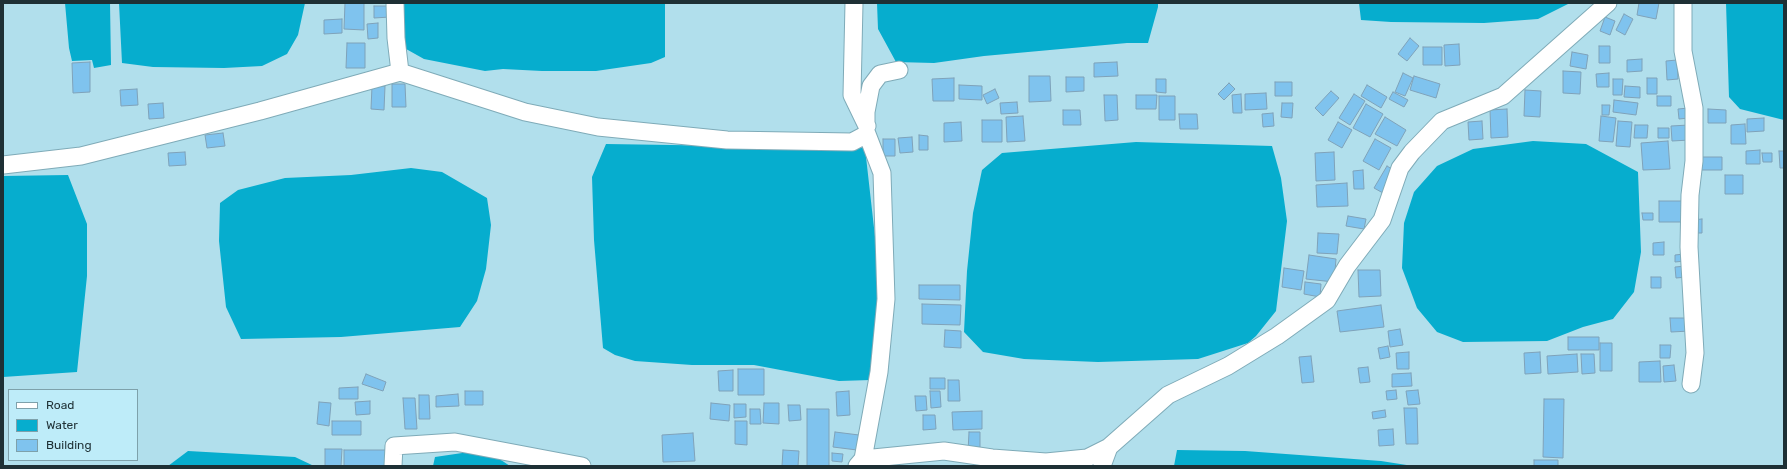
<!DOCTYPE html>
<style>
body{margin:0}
#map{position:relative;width:1787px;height:469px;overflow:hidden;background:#b1dfec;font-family:Rubik,sans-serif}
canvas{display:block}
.frame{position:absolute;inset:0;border:4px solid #1e3035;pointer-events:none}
.legend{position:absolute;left:8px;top:389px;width:130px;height:72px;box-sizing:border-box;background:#beecf9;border:1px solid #7ea1ab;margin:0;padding:5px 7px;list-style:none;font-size:12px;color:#1e3035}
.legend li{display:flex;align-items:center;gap:8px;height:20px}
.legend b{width:20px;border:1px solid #7ea1ab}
</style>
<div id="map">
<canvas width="1787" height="469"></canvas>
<div class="frame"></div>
<ul class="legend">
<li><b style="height:5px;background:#fff"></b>Road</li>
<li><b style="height:11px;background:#06adce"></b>Water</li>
<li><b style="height:11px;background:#7fc3ee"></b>Building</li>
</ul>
</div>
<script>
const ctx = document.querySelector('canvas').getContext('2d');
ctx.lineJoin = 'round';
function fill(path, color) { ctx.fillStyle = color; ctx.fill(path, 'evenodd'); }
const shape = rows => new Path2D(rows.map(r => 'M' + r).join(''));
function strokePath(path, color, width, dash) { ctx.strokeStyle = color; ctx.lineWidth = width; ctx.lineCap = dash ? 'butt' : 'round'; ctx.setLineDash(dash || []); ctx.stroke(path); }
const water = shape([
 [65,3,110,3,111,65,94,68,92,60,72,61,69,48],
 [119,3,305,3,298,35,287,54,262,66,224,68,153,67,122,63],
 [398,3,665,3,665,57,651,63,596,71,542,71,503,69,485,71,424,59,399,45],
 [877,3,1158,3,1158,7,1148,43,1127,43,984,56,934,63,896,62,878,29],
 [1359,3,1570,3,1538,19,1484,23,1391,22,1361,20],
 [1726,3,1784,3,1784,120,1740,109,1729,97],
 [1533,141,1586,144,1638,172,1641,252,1634,292,1613,319,1583,327,1547,341,1463,342,1437,332,1417,308,1402,268,1404,223,1414,192,1437,166,1473,149],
 [1136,142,1272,146,1281,178,1287,221,1276,311,1256,336,1248,343,1198,359,1098,362,1024,359,983,352,964,332,967,271,973,213,982,170,1002,153],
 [606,144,865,148,880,281,871,380,839,381,754,365,692,365,635,361,615,355,603,348,594,240,592,177],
 [411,168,442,172,487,198,491,225,486,269,477,301,460,327,341,337,241,339,226,307,219,241,220,203,238,190,285,178,351,175],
 [68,175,87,224,87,276,77,372,3,377,3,176],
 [1177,450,1245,451,1381,461,1413,466,1174,466],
 [188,451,295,457,314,466,168,466],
 [469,452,489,452,510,466,433,466,435,457]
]);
const building = shape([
 [345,3,364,3,364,30,344,29,345,3],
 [1639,3,1659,3,1656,19,1637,15,1639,3],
 [374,6,390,6,390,17,374,18,374,6],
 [1624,14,1633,19,1625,35,1616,30,1624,14],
 [1605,17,1615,21,1610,35,1600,31,1605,17],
 [342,19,342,33,324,34,324,20,342,19],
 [378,23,378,38,368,39,367,24,378,23],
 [1410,38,1419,46,1407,61,1398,54,1410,38],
 [347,43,365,43,365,68,346,68,347,43],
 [1459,44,1460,65,1445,66,1444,45,1459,44],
 [1599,46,1610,46,1610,63,1599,63,1599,46],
 [1423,47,1442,47,1442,65,1423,65,1423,47],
 [1572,52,1588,55,1586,69,1570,66,1572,52],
 [1642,59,1642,71,1627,72,1627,60,1642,59],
 [1677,60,1678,79,1667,80,1666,61,1677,60],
 [90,62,90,92,73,93,72,63,90,62],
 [1117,62,1118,76,1094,77,1094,63,1117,62],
 [1563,71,1581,72,1580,94,1563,93,1563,71],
 [1403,73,1413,78,1405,96,1395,92,1403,73],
 [1609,73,1609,87,1597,87,1596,74,1609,73],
 [1029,76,1050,76,1051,101,1029,102,1029,76],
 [1414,76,1440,84,1436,98,1410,90,1414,76],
 [1066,77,1084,77,1084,91,1066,92,1066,77],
 [954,78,954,101,933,101,932,79,954,78],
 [1647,78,1657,78,1657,94,1647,94,1647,78],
 [1156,79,1166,79,1166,93,1156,92,1156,79],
 [1613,79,1623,79,1622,95,1613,95,1613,79],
 [1275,82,1292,82,1292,96,1275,96,1275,82],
 [1229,83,1235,89,1224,100,1218,94,1229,83],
 [392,84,405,84,406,107,392,107,392,84],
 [959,85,982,86,982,100,959,99,959,85],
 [1367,85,1387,97,1381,108,1361,96,1367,85],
 [372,86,385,86,384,110,371,109,372,86],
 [1625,86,1640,87,1640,98,1624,97,1625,86],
 [137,89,138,105,121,106,120,90,137,89],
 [995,89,999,98,987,104,983,95,995,89],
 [1525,90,1541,91,1540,117,1524,116,1525,90],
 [1331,91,1339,98,1323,116,1315,108,1331,91],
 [1393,92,1408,100,1404,107,1389,99,1393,92],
 [1266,93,1267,109,1245,110,1245,94,1266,93],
 [1241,94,1242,113,1233,113,1232,95,1241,94],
 [1354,94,1365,101,1350,125,1339,118,1354,94],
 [1104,95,1117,95,1118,120,1105,121,1104,95],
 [1136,95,1157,95,1156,109,1136,109,1136,95],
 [1159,96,1175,96,1175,120,1159,120,1159,96],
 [1657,96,1671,96,1671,106,1657,106,1657,96],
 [1614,100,1638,103,1636,115,1613,112,1614,100],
 [1017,102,1018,113,1001,114,1000,103,1017,102],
 [163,103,164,118,149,119,148,104,163,103],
 [1282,103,1293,103,1292,118,1281,117,1282,103],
 [1366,104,1383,114,1370,137,1353,128,1366,104],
 [1602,105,1610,105,1609,115,1602,115,1602,105],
 [1689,108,1689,118,1679,119,1678,109,1689,108],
 [1507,109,1508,137,1491,138,1490,110,1507,109],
 [1708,109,1726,110,1726,123,1708,123,1708,109],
 [1063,110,1080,110,1081,125,1063,125,1063,110],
 [1273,113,1274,126,1263,127,1262,114,1273,113],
 [1179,114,1197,114,1198,129,1180,129,1179,114],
 [1023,116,1025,141,1007,142,1006,117,1023,116],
 [1601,116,1616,118,1613,142,1599,141,1601,116],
 [1385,117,1406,130,1397,146,1375,134,1385,117],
 [1764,118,1764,131,1747,132,1747,119,1764,118],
 [982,120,1002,120,1002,142,982,142,982,120],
 [1482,121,1483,139,1469,140,1468,122,1482,121],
 [1618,121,1632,122,1630,147,1616,146,1618,121],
 [961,122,962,141,944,142,944,123,961,122],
 [1338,122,1352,130,1342,148,1328,140,1338,122],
 [1745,124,1746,144,1731,144,1731,125,1745,124],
 [1635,125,1648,125,1647,138,1634,138,1635,125],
 [1689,125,1690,140,1672,141,1671,126,1689,125],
 [1658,128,1669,128,1669,138,1658,138,1658,128],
 [223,133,225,146,207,148,205,135,223,133],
 [919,135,928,136,928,150,919,150,919,135],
 [912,137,913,152,900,153,898,138,912,137],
 [883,139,895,139,895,156,883,156,883,139],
 [1375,139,1391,148,1379,170,1363,161,1375,139],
 [1668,141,1670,169,1643,170,1641,143,1668,141],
 [1760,150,1760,164,1746,164,1746,151,1760,150],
 [1779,151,1784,151,1784,168,1780,168,1779,151],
 [185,152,186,165,169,166,168,153,185,152],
 [1334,152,1335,180,1316,181,1315,153,1334,152],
 [1762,153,1772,153,1772,162,1763,162,1762,153],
 [1701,157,1722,157,1722,170,1701,170,1701,157],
 [1387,166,1395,171,1383,193,1374,188,1387,166],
 [1363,170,1364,189,1354,189,1353,171,1363,170],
 [1725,175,1743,175,1743,194,1725,194,1725,175],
 [1347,183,1348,206,1317,207,1316,185,1347,183],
 [1659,201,1684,201,1684,222,1659,222,1659,201],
 [1642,213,1653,213,1653,220,1643,220,1642,213],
 [1348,216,1366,219,1364,229,1346,226,1348,216],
 [1702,219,1702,233,1691,233,1691,220,1702,219],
 [1318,233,1339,234,1337,254,1317,253,1318,233],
 [1664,242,1664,255,1653,255,1653,243,1664,242],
 [1684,254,1685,261,1675,262,1675,255,1684,254],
 [1309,255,1336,259,1334,282,1306,279,1309,255],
 [1686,266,1687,277,1676,278,1675,267,1686,266],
 [1284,268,1304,271,1301,290,1282,287,1284,268],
 [1358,270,1380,270,1381,296,1359,297,1358,270],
 [1651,277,1661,277,1661,288,1651,288,1651,277],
 [1305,282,1321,284,1320,297,1304,294,1305,282],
 [919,285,960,285,960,300,919,299,919,285],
 [922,304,961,305,960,325,922,324,922,304],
 [1381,305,1384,327,1340,332,1337,311,1381,305],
 [1670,318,1690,318,1690,331,1671,332,1670,318],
 [1400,329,1403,345,1390,347,1388,331,1400,329],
 [945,330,961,331,961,348,944,347,945,330],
 [1568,337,1599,337,1599,350,1568,350,1568,337],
 [1600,343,1612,343,1612,371,1600,371,1600,343],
 [1660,345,1671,345,1670,358,1660,358,1660,345],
 [1388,346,1390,357,1380,359,1378,348,1388,346],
 [1409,352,1409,369,1397,369,1396,353,1409,352],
 [1540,352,1541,373,1525,374,1524,353,1540,352],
 [1577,354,1578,372,1548,374,1547,356,1577,354],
 [1581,354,1594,354,1595,373,1582,374,1581,354],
 [1311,356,1314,382,1302,383,1299,357,1311,356],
 [1660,361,1661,382,1639,382,1639,362,1660,361],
 [1674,365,1676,381,1664,382,1663,366,1674,365],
 [1368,367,1370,382,1360,383,1358,368,1368,367],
 [738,369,764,369,764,395,738,395,738,369],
 [733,370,733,391,719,391,718,371,733,370],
 [1411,373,1412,386,1392,387,1392,374,1411,373],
 [366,374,386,382,383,391,362,384,366,374],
 [930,378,945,378,945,389,930,389,930,378],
 [948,380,959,380,960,401,948,401,948,380],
 [358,387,358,399,339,399,339,388,358,387],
 [1396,390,1397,399,1387,400,1386,391,1396,390],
 [1418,390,1420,404,1408,405,1406,391,1418,390],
 [465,391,483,391,483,405,465,405,465,391],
 [849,391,850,415,837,416,836,392,849,391],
 [930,391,940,391,941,407,931,408,930,391],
 [458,394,459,406,436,407,436,396,458,394],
 [419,395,429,395,430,419,419,419,419,395],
 [915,396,926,396,927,410,916,411,915,396],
 [403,398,415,398,417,429,405,429,403,398],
 [1544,399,1564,399,1563,458,1543,457,1544,399],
 [370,401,370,414,356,415,355,402,370,401],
 [319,402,331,403,329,426,317,424,319,402],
 [711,403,730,405,729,421,710,419,711,403],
 [764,403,779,403,779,424,763,423,764,403],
 [734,404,746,404,746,417,734,418,734,404],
 [788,405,800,405,801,420,789,421,788,405],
 [1404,408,1417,408,1418,444,1406,444,1404,408],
 [750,409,760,409,761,424,750,424,750,409],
 [807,409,829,409,829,466,807,466,807,409],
 [1385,410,1386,417,1373,419,1372,412,1385,410],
 [982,411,982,429,953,430,952,412,982,411],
 [923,415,935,415,936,429,923,430,923,415],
 [332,421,361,421,361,435,332,435,332,421],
 [735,421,747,421,747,445,735,444,735,421],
 [1393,429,1394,445,1379,446,1378,430,1393,429],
 [835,432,859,435,857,450,833,447,835,432],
 [969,432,980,432,980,453,968,452,969,432],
 [693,433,695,461,663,462,662,435,693,433],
 [325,449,342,449,341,466,325,466,325,449],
 [344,450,390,450,389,466,344,466,344,450],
 [783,450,799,451,798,466,782,466,783,450],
 [832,453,843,454,842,462,832,461,832,453],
 [1534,460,1558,460,1558,466,1534,466,1534,460]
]);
const street = shape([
 [854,3,852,95,867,126],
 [1683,3,1683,51,1694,108,1694,161,1690,195,1689,247,1695,353,1691,384],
 [400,72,525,112,598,127,727,140,852,142,867,134,882,173,886,299,879,372,863,459,857,466],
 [866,124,866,112,871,86,880,74,899,70],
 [3,165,81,156,260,111,400,72,396,38,395,3],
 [863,459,944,451,992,458,1046,462,1087,458,1109,447],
 [393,466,394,446,455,442,582,466],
 [1102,466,1109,447,1168,395,1228,366,1277,336,1327,300,1347,266,1382,220,1400,168,1412,152,1442,121,1503,96,1608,3]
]);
fill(water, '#06adce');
fill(building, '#7fc3ee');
strokePath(building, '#7fa2b9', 1);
strokePath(street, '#7fabb8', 19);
strokePath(street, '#fff', 17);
</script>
